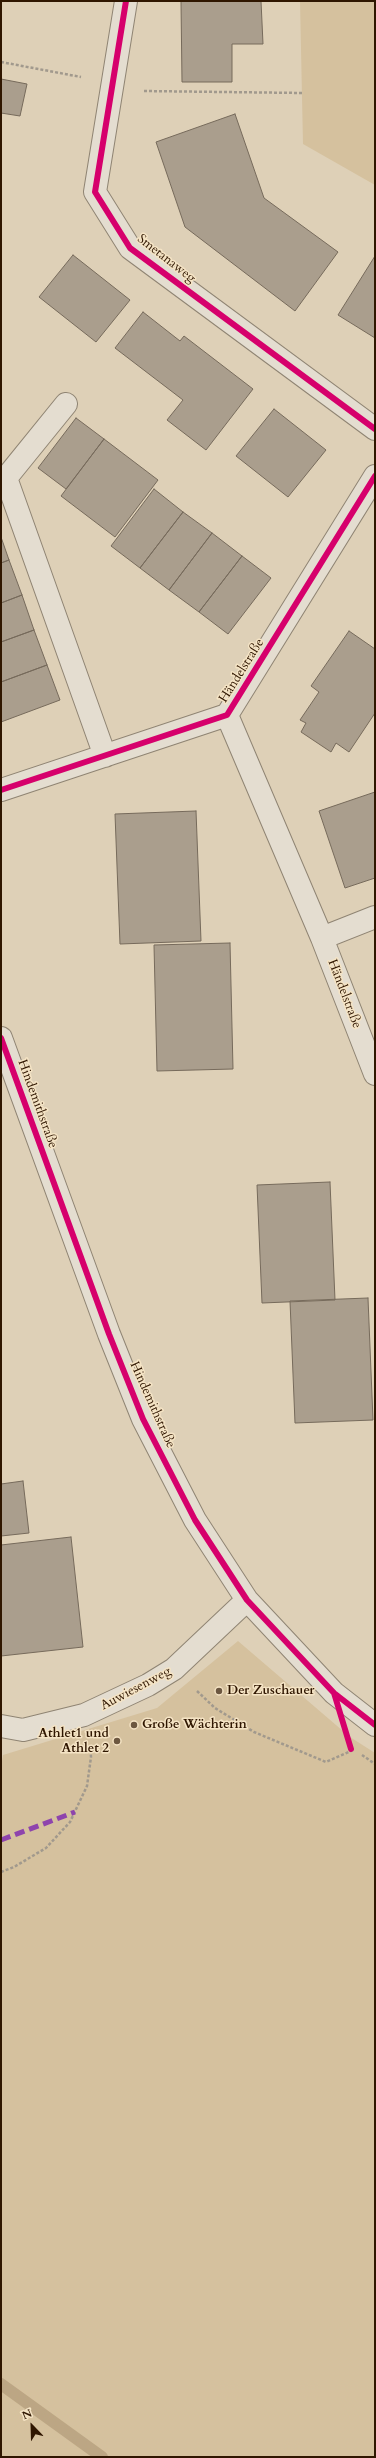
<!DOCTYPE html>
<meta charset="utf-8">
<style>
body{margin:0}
#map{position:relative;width:376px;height:2458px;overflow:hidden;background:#ded0b7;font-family:Cardo,serif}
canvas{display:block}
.frame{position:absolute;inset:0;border:2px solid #2f1600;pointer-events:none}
.north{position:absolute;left:12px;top:2406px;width:40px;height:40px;-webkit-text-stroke:3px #f5e4c5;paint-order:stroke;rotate:337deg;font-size:11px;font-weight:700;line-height:16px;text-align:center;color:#2f1600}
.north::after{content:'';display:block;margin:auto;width:14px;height:18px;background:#2f1600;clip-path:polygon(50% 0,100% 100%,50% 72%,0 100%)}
</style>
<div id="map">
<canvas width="376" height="2458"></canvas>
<div class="frame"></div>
<div class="north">N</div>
</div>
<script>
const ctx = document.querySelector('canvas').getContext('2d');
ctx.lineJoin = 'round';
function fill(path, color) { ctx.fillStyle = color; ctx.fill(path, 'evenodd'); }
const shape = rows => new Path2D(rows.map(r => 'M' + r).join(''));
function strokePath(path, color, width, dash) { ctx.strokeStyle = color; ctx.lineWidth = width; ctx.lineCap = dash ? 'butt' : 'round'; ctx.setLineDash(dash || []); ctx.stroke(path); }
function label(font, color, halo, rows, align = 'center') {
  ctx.font = font + ' Cardo,serif'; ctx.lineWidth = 3; ctx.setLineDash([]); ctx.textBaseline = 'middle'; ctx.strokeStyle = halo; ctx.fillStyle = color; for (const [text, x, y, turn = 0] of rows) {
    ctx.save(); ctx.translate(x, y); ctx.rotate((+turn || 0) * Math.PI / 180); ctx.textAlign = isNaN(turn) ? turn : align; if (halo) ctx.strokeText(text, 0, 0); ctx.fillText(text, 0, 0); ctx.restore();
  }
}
const green = shape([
 [300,1,375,1,375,185,303,144],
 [238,1641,350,1737,375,1753,375,2457,1,2457,1,1767,3,1755,157,1708]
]);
const stream = shape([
 [1,2384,102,2457]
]);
const building = shape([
 [181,1,261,1,263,44,232,44,232,82,182,82,181,1],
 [1,79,27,84,20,116,1,113,1,79],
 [235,114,264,198,338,252,295,311,185,227,156,142,235,114],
 [73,255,130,300,96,342,39,297,73,255],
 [375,256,375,338,338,315,375,256],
 [143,312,180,341,184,336,253,389,206,450,167,420,183,400,115,348,143,312],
 [274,409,326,450,288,497,236,456,274,409],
 [76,418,104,439,66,489,38,468,76,418],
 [104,439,158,480,115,537,61,496,104,439],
 [154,489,183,512,140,568,111,546,154,489],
 [183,512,212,533,169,590,140,568,183,512],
 [212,533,242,556,199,612,169,590,212,533],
 [1,537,9,560,1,563,1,537],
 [242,556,271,578,228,634,199,612,242,556],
 [9,560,22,595,1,603,1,563,9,560],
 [22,595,34,630,1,642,1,603,22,595],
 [34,630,47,665,1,682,1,642,34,630],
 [349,631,375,649,375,713,349,752,336,743,331,752,301,732,306,723,300,720,319,692,311,686,349,631],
 [47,665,60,700,1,722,1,682,47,665],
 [375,792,375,878,345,888,319,811,375,792],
 [196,811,201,941,120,944,115,814,196,811],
 [230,943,233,1069,157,1071,154,945,230,943],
 [330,1182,335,1300,262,1303,257,1185,330,1182],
 [368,1298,373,1420,295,1423,290,1301,368,1298],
 [23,1481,29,1533,1,1536,1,1484,23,1481],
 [71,1537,83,1647,1,1656,1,1545,71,1537]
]);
const path = shape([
 [1,62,81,77],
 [144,91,302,93],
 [197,1691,215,1708,254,1732,326,1762,353,1750],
 [362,1755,375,1764],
 [1,1872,14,1867,46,1848,70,1822,87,1786,91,1757,90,1745]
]);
const minor = shape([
 [126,1,95,192,130,248,375,429],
 [66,404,6,478,105,756],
 [227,715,322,938,375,1074],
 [1,790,227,715,375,476],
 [322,938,375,917],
 [1,1038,109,1334,143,1419,195,1520,247,1600,334,1693,375,1725],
 [1,1726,23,1730,84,1715,148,1685,174,1669,247,1600]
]);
const quiet = shape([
 [1,1840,75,1812]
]);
const cycleway = shape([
 [126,1,95,192,130,248,375,429],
 [1,790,227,715,375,476],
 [1,1038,109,1334,143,1419,195,1520,247,1600,334,1693,375,1725],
 [334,1693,351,1749]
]);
const markers = [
 [219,1691,4,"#6c5740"],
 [134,1725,4,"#6c5740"],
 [117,1741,4,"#6c5740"]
];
const streetNames = [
 ["Smetanaweg",166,259,38],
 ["Händelstraße",242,671,-58],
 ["Händelstraße",344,994,69],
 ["Hindemithstraße",37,1104,70],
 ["Hindemithstraße",152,1405,66],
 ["Auwiesenweg",136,1689,-28]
];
const poiNames = [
 ["Der Zuschauer",227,1691],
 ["Große Wächterin",142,1725],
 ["Athlet1 und",109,1734,"right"],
 ["Athlet 2",109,1749,"right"]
];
fill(green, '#d5c19e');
strokePath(stream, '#bca684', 12);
fill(building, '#aa9e8d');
strokePath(building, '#766a5b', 1);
strokePath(minor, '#8f8473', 24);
strokePath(path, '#a1998d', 2.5, [3, 2]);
strokePath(minor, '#e4ddd0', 22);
strokePath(quiet, '#8e44ad', 5, [10, 5]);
strokePath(cycleway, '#d6006c', 6);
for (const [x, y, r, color] of markers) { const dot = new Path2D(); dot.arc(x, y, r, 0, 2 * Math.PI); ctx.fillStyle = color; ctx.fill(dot); strokePath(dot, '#f5e4c5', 1.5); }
label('13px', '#2f1600', '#f5e4c5', streetNames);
label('bold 13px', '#2f1600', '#f5e4c5', poiNames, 'left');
</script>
